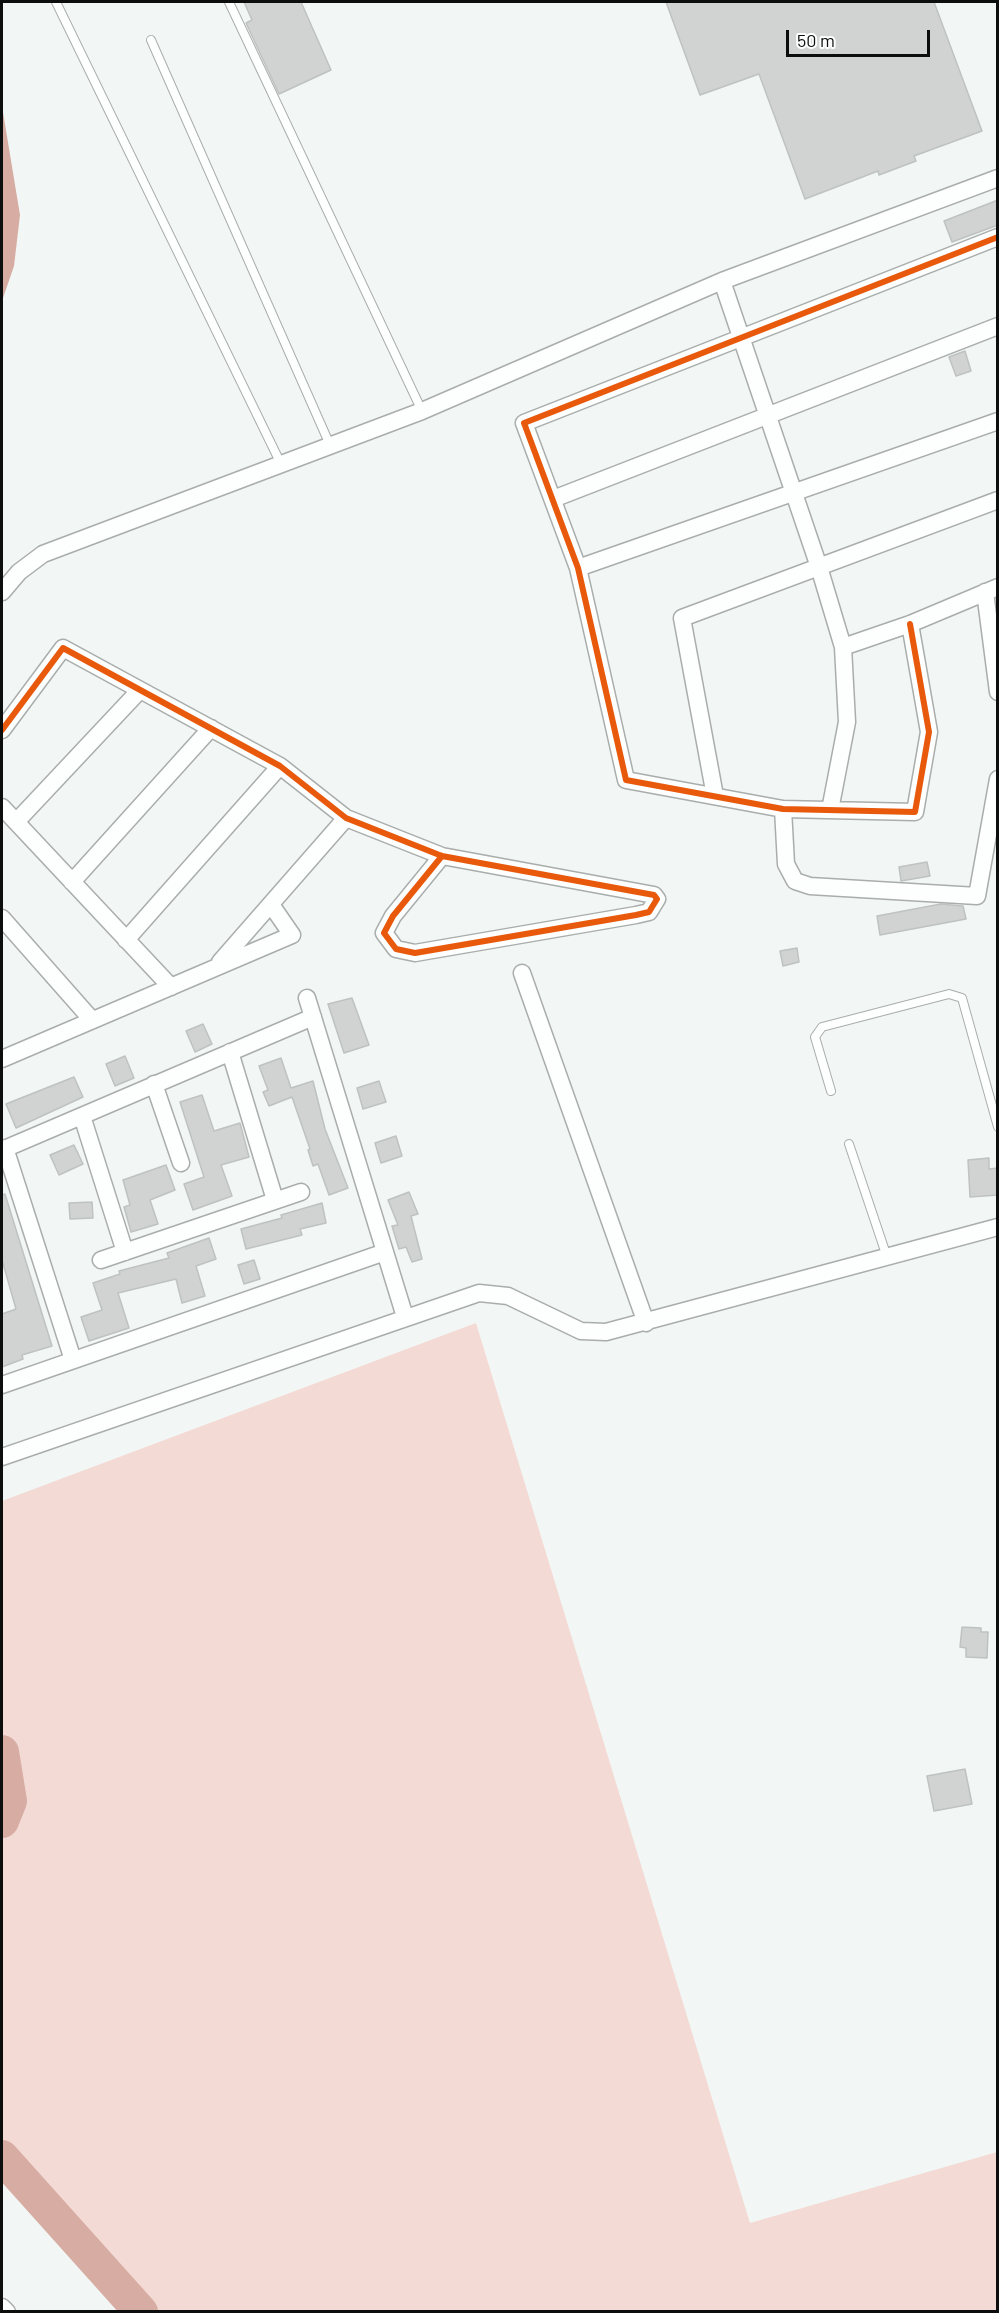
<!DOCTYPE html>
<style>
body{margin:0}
#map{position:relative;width:999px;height:2313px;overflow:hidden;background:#f2f7f5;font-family:Barlow,sans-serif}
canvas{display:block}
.frame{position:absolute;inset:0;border:3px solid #0b0e0d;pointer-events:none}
.scale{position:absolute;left:786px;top:30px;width:144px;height:27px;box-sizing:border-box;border:3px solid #0b0e0d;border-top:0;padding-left:8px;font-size:18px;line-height:21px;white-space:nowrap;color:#0b0e0d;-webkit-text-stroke:4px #fff;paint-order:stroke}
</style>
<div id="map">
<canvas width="999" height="2313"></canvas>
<div class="frame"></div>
<div class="scale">50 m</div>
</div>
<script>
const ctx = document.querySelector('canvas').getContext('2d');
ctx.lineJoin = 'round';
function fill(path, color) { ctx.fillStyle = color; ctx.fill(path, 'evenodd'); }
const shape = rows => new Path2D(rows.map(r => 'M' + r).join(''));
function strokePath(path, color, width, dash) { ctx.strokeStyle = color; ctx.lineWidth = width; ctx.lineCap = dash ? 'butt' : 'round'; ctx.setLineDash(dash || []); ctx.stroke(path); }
const green = shape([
 [476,1323,750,2223,997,2152,997,2311,141,2311,2,2157,2,1821,10,1801,2,1752,2,1501]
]);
const water = shape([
 [2,106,20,215,14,266,2,301]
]);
const river = shape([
 [2,1752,10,1801,2,1821],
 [2,2157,141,2312]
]);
const building = shape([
 [244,2,301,2,331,70,279,94,246,23,252,20,244,2],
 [666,2,934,2,982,131,914,156,916,161,879,175,878,171,805,199,759,74,700,95,666,2],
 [998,200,998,225,952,242,944,221,998,200],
 [965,351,971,371,956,376,949,357,965,351],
 [927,862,930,876,901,881,899,867,927,862],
 [941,904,963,906,966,919,880,935,877,916,941,904],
 [797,948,799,962,783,966,780,951,797,948],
 [352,998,369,1045,344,1053,328,1004,352,998],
 [203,1024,212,1044,195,1052,186,1031,203,1024],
 [125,1056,134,1078,115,1086,106,1064,125,1056],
 [281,1058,291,1088,313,1081,325,1129,348,1188,329,1195,318,1164,313,1166,308,1150,310,1149,292,1097,269,1106,263,1092,268,1090,259,1066,281,1058],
 [74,1077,83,1097,16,1128,6,1104,74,1077],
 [379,1081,386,1102,363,1109,357,1088,379,1081],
 [202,1095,214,1131,240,1123,249,1157,221,1165,232,1196,193,1210,184,1184,204,1177,180,1102,202,1095],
 [396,1136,402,1156,381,1163,375,1143,396,1136],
 [74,1145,83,1164,59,1175,50,1155,74,1145],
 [989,1158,989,1169,998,1168,998,1195,970,1197,968,1160,989,1158],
 [166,1165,175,1190,150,1200,158,1224,131,1232,124,1207,130,1205,123,1180,166,1165],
 [409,1192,418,1214,411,1216,422,1259,412,1262,406,1247,399,1249,392,1226,398,1225,388,1200,409,1192],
 [5,1194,52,1346,22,1355,23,1359,2,1367,2,1314,16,1309,2,1260,2,1195,5,1194],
 [92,1202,93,1218,70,1219,69,1203,92,1202],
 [322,1203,326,1223,300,1229,302,1235,246,1249,241,1229,282,1218,281,1215,322,1203],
 [209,1238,216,1259,196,1266,205,1296,182,1303,176,1279,118,1293,129,1328,89,1341,81,1317,102,1310,93,1283,120,1274,119,1271,169,1258,167,1253,209,1238],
 [254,1260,260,1279,244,1284,238,1265,254,1260],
 [962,1627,981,1628,981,1632,988,1632,987,1658,966,1657,966,1648,960,1647,962,1627],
 [965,1769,972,1804,934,1811,927,1776,965,1769]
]);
const lane = shape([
 [56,2,281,464],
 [229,2,422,411],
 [151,40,330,445],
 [831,1091,815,1037,822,1027,949,994,962,998,998,1127],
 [849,1144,887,1257]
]);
const street = shape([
 [722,281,819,567,843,647,847,722,830,810],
 [553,499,998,326],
 [578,568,998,421],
 [2,592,19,572,43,554,422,411,722,281,998,178],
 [985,592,998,692],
 [910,624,929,732,915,812,783,809,626,780,578,568,524,423,998,237],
 [843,647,910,624,998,587],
 [2,730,63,648,280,766,346,818,442,856,654,895,657,899,649,912,636,915,415,953,396,949,384,933,393,916,442,856],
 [715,796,682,618,998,500],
 [2,807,171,987],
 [783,809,786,864,795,881,810,886,977,896,998,779],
 [16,822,140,690],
 [72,882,211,728],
 [2,918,92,1020],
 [126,940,280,766],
 [220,962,346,818],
 [522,973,646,1323],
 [307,998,405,1317],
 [230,1052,275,1200],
 [2,1059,292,935,272,906],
 [154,1084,181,1163],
 [82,1116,125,1252],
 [5,1148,73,1360],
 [2,1150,313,1017],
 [101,1260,301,1192],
 [2,1385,385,1252],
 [2,1457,479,1293,508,1296,581,1331,606,1332,998,1227],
 [2,2307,7,2312]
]);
const cycleway = shape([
 [910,624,929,732,915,812,783,809,626,780,578,568,524,423,998,237],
 [2,730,63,648,280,766,346,818,442,856,654,895,657,899,649,912,636,915,415,953,396,949,384,933,393,916,442,856]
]);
fill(green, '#f4dad5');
fill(water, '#d7aca3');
strokePath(river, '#d7aca3', 34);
fill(building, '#d0d3d2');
strokePath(building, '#bec2c0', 1.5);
strokePath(lane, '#a9adab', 10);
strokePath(street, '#a9adab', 19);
strokePath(lane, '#fdfefe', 8);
strokePath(street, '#fdfefe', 16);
strokePath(cycleway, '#e8590c', 6);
</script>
